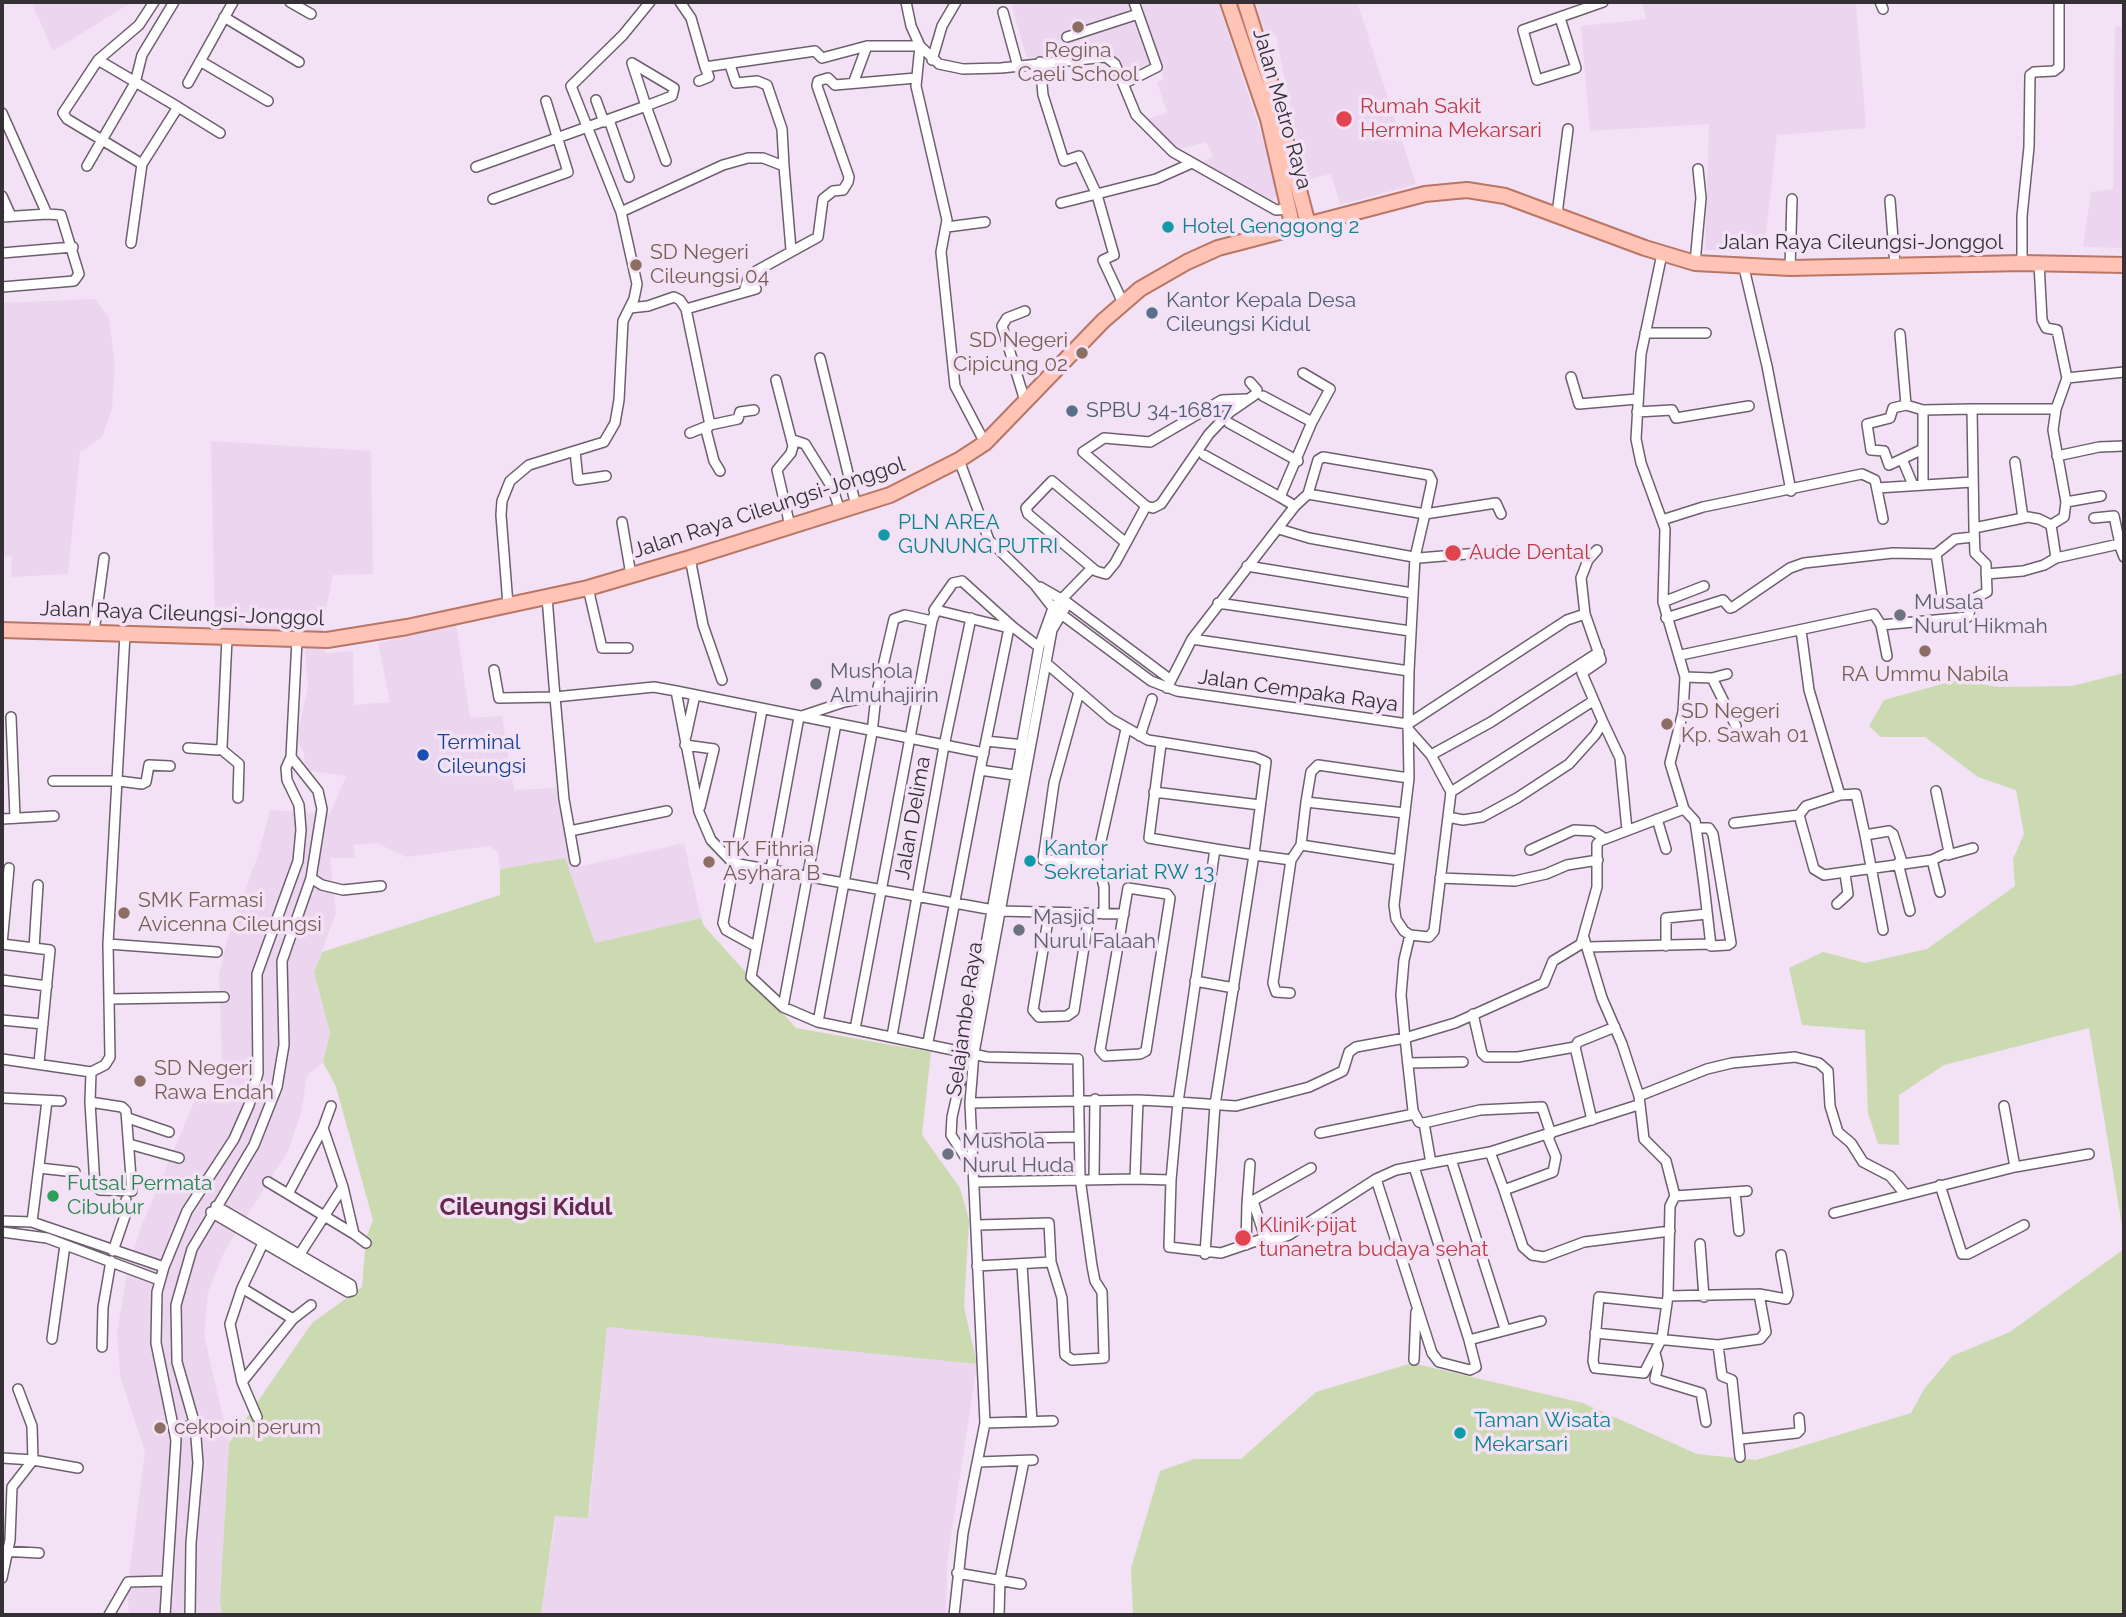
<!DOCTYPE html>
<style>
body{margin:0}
#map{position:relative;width:2126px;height:1617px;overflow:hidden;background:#f3e2f5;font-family:Raleway,sans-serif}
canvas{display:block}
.frame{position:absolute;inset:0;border:4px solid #352f36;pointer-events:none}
</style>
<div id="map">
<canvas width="2126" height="1617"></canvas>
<div class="frame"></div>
</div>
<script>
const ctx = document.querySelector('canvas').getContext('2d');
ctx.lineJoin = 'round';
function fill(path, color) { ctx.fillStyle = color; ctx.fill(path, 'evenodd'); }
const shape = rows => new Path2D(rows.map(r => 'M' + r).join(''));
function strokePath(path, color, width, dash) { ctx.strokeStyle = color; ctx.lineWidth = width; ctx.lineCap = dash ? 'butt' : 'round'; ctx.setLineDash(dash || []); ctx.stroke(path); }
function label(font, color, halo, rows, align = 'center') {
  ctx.font = font + ' Raleway,sans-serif'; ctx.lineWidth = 7; ctx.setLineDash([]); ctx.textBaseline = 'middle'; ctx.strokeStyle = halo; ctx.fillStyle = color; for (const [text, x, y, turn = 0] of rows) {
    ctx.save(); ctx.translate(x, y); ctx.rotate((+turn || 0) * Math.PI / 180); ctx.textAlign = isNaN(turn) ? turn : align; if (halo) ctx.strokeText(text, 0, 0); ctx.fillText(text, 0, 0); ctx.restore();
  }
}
const built = shape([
 [31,2,132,2,53,51],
 [1011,2,1130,2,1151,63,1125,73,1112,55,1094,53,1027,59],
 [1139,2,1218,2,1262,136,1277,193,1271,205,1198,164,1213,156,1206,142,1176,150,1144,120,1167,113,1157,82,1164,80],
 [1255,2,1357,2,1416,184,1340,205,1331,174,1305,180,1276,35,1266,35],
 [1642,2,1856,2,1866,128,1777,135,1764,252,1705,250,1709,124,1590,131,1581,26,1646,19],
 [2115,26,2124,27,2124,248,2083,247,2091,192,2113,189],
 [95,299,109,318,115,366,112,409,102,437,80,452,68,574,11,577,12,557,2,556,2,303],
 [211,441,371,451,373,574,333,575,321,633,325,653,353,651,354,705,390,702,378,643,456,624,470,718,502,716,514,790,556,788,573,868,684,843,701,918,595,943,565,858,500,869,498,852,489,846,406,857,377,843,353,845,355,858,330,858,336,913,314,972,330,1033,323,1062,307,1076,301,1113,288,1151,225,1250,208,1292,204,1335,229,1443,220,1601,222,1615,129,1615,127,1589,145,1452,120,1376,117,1332,127,1273,140,1229,198,1093,218,1095,222,1060,219,974,227,941,259,852,270,810,330,814,346,776,305,770,304,752,296,740,308,687,304,636,215,634],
 [607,1327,977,1364,947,1563,946,1615,541,1615,556,1516,589,1517]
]);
const green = shape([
 [2124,673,2124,1238,2089,1028,1944,1065,1899,1095,1899,1145,1878,1144,1868,1113,1865,1030,1802,1025,1789,968,1823,952,1865,963,1927,949,2015,886,2013,859,2024,834,2016,790,1978,777,1925,737,1881,737,1869,726,1884,700,1957,680,1999,687,2072,686],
 [565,858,595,943,701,918,704,926,796,1028,931,1052,922,1135,960,1188,969,1220,964,1307,977,1364,607,1327,588,1518,555,1516,541,1615,222,1615,220,1601,229,1443,312,1323,362,1287,366,1238,373,1220,336,1087,323,1062,330,1033,314,972,322,952,500,895,500,869],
 [2124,1249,2124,1615,1133,1615,1131,1568,1160,1471,1194,1459,1241,1459,1316,1392,1412,1363,1583,1403,1697,1454,1756,1460,1911,1413,1924,1389,1952,1356,2010,1332]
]);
const minor = shape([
 [290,2,311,14],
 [680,2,691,18,705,67,815,51,822,58,867,46,920,46],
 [906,2,911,26,920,46,939,64,963,69,1001,68,1106,57,1115,64,1136,115,1173,152,1276,210,1289,209],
 [1880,2,1883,9],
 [1003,12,1018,67],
 [224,17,299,62],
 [1560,18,1576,68,1537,80,1523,30,1603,2],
 [1067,37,1138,14],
 [920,46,916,86,947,220,941,252,955,386,985,443],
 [98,60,178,107,142,164],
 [932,60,942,26,956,2],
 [200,61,268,101],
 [1040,62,1043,95,1064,161,1079,156,1097,195,1114,255,1103,260,1123,303],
 [632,63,674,88,672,96,646,106,666,161],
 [730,65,736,83,757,81,767,85,782,129,784,166],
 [699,81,709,77,705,67],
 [854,81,867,46],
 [188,83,233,2],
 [1125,83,1157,67,1134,2],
 [596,100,604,122],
 [178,107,220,133],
 [2,113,47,214,61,215,79,274,74,281,2,287],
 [609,120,629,177],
 [87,166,135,83,142,55,174,2],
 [476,167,646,106,632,63],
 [2,196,11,216],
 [493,199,568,172,546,101],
 [1890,200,1895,265],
 [1061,203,1156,179,1192,163],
 [621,212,723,165,748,158,763,158,784,166,791,250],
 [1557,214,1568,129],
 [2,217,47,214],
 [947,227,985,222],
 [131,243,142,164,67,119,63,113,98,60,139,25,154,2],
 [2,253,73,247],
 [1695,263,1701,198,1698,169],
 [2022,263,2022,216,2029,147,2030,75,2034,72,2054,71,2059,67,2059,2],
 [2039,263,2042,320,2046,328,2057,330,2067,378,2056,409,2053,430,2066,502,2064,517,2051,525],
 [1744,268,1767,366,1791,491],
 [1790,268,1792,199],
 [744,292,749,275,818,237,823,199,833,191,843,190,848,182,849,177,817,86,818,81,828,78,835,85,916,78],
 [630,308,648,306,674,297,680,300,686,309,710,425,690,433],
 [686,309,756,289],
 [1025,311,1007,318,1002,326,1025,401],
 [1645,333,1706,333],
 [1900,334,1906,405],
 [820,358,856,506],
 [1571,377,1579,404,1637,399],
 [2067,378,2124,372],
 [776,380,793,446,791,453,777,470,790,526],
 [1263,396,1312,422],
 [1972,409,2056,409],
 [1637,412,1672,410,1676,418,1749,406],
 [1229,423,1298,461],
 [793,440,805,444,833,489,840,511],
 [575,451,578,480,606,476],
 [1204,455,1280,497],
 [2057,456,2099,447,2124,446],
 [1902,459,1923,449],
 [959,460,989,540,1035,585,1053,608,1151,681,1177,691,1408,724,1567,620,1585,614,1601,660,1582,673,1603,722,1595,735,1569,764,1517,798,1482,817,1463,820,1448,817],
 [2015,462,2023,518],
 [720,471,714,461,706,430,710,425,738,419,740,412,754,410],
 [1923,484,1923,410],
 [1913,485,1902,459,1889,465,1884,451,1871,450,1867,424,1890,418,1893,408,1906,405,1923,410,1972,409,1974,528],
 [1877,488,1972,482],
 [1308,494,1318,460,1323,457,1429,475,1432,481,1425,514,1496,503,1501,514],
 [2066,502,2101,496],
 [1146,506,1083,452,1104,438,1150,442,1222,400,1246,399],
 [1295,506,1280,497,1312,422,1330,389,1303,373],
 [2094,518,2114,516,2120,544],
 [1662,520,1703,507,1862,474,1875,480,1883,519],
 [622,522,631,575],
 [1279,529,1309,538,1419,558,1503,551],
 [1126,543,1052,481,1026,508,1028,514,1096,571,1106,574,1115,563,1126,543,1146,506,1153,508,1161,504,1209,434,1230,412,1256,394,1257,390,1250,382],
 [1936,554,1942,596],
 [690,558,703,625,722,680],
 [1247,566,1412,593],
 [1986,574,2023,571,2044,565,2056,558,2119,544,2124,557],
 [1040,587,1068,603,1171,680],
 [588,588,602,648,628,648],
 [547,597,555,697,654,687,676,691,699,812,711,840,733,863,999,911,1124,914],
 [1663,602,1704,586],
 [1218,603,1410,631],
 [508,605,501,515,502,501,510,481,529,465,604,442,615,423,619,400,623,321,634,299,637,284,621,212,571,86,623,35,650,2],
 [934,610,953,583,962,581,1013,627],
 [1585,614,1581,578,1588,560,1597,550],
 [1666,618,1723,600,1730,608,1733,607,1790,568,1804,563,1893,553,1936,554,1955,539,1973,537],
 [1881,625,1968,617,1973,599,1987,592,1986,564,1975,553,1974,528,2028,517,2039,519,2051,525,2056,558],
 [1801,630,1809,690,1840,795,1856,794,1865,835,1889,831,1893,834,1902,862],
 [94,632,104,558],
 [1192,639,1409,671],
 [1681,655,1874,614,1881,625,1887,656],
 [1046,663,1111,719,1148,740,1255,757,1266,762,1254,855,1215,849],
 [494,670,499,698,555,697,564,799,575,861],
 [1685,677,1712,678,1727,674],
 [1712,678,1736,726],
 [1167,688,1192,639,1295,506,1308,494,1425,514,1415,557,1409,671,1408,724,1409,778,1394,905,1396,919,1404,931,1410,935,1429,937,1434,931,1451,792,1431,755,1408,729],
 [676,691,984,753],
 [1079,692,1054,783,1043,860,1090,862,1097,859,1126,729],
 [876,696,844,702,799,717,751,977,783,1007,818,1022,987,1057,1078,1059,1080,1178,1092,1266,1095,1281,1102,1292,1104,1358,1072,1360,1065,1355,1062,1298,1051,1262,1049,1223,978,1225],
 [11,717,15,817],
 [1603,722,1620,758,1627,830],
 [686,736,695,695],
 [1140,736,1152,699],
 [986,741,1009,628],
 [1161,744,1149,838,1215,849,1178,1102,1236,1106,1309,1087,1343,1071,1349,1052,1356,1047,1405,1038,1455,1023,1544,983,1553,961,1581,944,1597,887,1597,844,1600,841,1684,809,1670,763,1683,712,1685,677,1663,602,1665,529,1641,463,1636,439,1641,354,1662,254],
 [685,745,714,749,700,807],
 [188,748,218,750,222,747,227,638],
 [221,749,239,764,238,798],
 [1431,755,1491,722,1599,652],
 [1021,776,980,770,986,741,1024,745],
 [53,781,119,781,142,784,146,782,149,765,170,766],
 [1154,792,1260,805],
 [1451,792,1593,701],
 [1684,809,1695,821,1696,828,1699,848,1704,885,1711,946,1728,945,1731,943,1713,834,1709,828,1696,828],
 [1405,813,1306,802,1311,772,1318,765,1409,778],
 [1799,815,1814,869,1824,875,1932,860,1949,852,1936,791],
 [2,819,54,816],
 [1657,819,1666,849],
 [1734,823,1799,815,1806,806,1840,795],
 [570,831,667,811],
 [1865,835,1883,930],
 [1301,845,1399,860],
 [1530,850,1574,830,1593,831,1604,838],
 [1948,855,1973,848],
 [1097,859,1104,887,1104,914],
 [1932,860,1940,892],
 [1898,863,1910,911],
 [311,878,322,885,343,890,381,886],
 [1440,878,1515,881,1546,874,1567,865,1598,860],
 [1128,888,1167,894,1170,898,1146,1051,1140,1054,1105,1056,1100,1050,1128,888],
 [1837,904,1848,894,1845,874],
 [1049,914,1033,1010,1039,1017,1067,1016,1074,1011,1089,915],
 [1584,938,1602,998,1622,1044,1639,1096,1644,1139,1666,1161,1675,1196,1670,1206,1668,1296,1662,1338,1644,1373,1595,1368,1593,1361,1599,1297,1666,1304],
 [2,944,50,950,39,1063],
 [2,944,9,868],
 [108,944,217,952],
 [755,946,726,930,723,923,762,710],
 [1666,946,1666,918,1707,914],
 [1588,947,1711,944],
 [34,948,38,885],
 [2,980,47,986],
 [1195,981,1234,988],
 [1290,993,1276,992,1273,983,1291,860,1301,845,1306,802],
 [109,999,224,997],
 [783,1007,836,724],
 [1473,1014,1482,1053,1486,1057,1518,1057,1575,1047,1578,1042,1615,1027],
 [2,1020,43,1024],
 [818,1022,872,733,876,696,894,619,905,615,932,621,936,610,1009,628,1013,627,1039,647],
 [855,1029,932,621],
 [892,1036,944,746,971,618],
 [928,1042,980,770],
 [1575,1047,1592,1120],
 [2,1059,91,1072],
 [1409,1063,1463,1062],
 [1639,1096,1707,1069,1732,1063,1795,1057,1819,1063,1828,1071,1830,1106,1838,1132,1851,1143,1863,1162,1890,1176,1905,1194],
 [2,1098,61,1101],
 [90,1102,122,1107,126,1111,132,1191,100,1190,95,1186,90,1102,91,1072,105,1065,110,1057,108,944,125,634],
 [970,1103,1138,1100,1135,1179,976,1182],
 [2004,1106,2015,1167],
 [128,1118,169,1132],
 [1424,1123,1480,1110,1542,1107,1551,1134],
 [1320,1133,1414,1114],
 [972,1139,1078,1137],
 [129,1144,179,1158],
 [1490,1152,1638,1105],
 [1451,1159,1505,1329],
 [1431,1163,1490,1152,1504,1190,1553,1172,1556,1157,1547,1135],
 [1250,1164,1247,1204,1311,1168],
 [39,1168,75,1172],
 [973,1169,951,1135,952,1117,967,1051,1039,647,1053,608,1092,568],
 [1094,1178,1095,1099],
 [1135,1179,1171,1180,1178,1102,1138,1100],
 [1376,1179,1432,1353,1439,1362,1470,1370,1476,1367,1469,1340,1414,1167],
 [1171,1180,1169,1247,1221,1253,1265,1238,1277,1239,1289,1235,1376,1179,1396,1170,1431,1163,1424,1123,1419,1122,1413,1111,1405,1038,1401,995,1404,960,1410,935],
 [268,1182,288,1194,323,1128],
 [1940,1185,1962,1254,1968,1254,2024,1225],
 [1504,1190,1523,1247,1532,1255,1544,1257,1584,1242,1670,1231],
 [1735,1192,1739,1231],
 [288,1194,354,1234,343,1187],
 [1675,1196,1747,1191],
 [1253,1201,1265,1238],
 [211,1212,348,1292,352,1291,351,1285,216,1206],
 [1834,1213,2015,1167,2089,1154],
 [2,1221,32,1222,164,1267],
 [32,1222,47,1101],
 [2,1232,47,1238,159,1280],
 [354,1234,366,1243],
 [1700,1244,1704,1297],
 [1246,1245,1247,1204],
 [113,1251,125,1216,126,1200],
 [1205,1254,1215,1105,1254,855,1291,860],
 [298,1257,343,1187,323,1128,331,1106],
 [1022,1265,1032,1422],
 [977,1266,1051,1262],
 [1668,1296,1759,1294,1786,1299,1788,1294,1781,1255],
 [293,1319,311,1305],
 [1595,1333,1718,1345,1760,1339,1766,1332,1759,1294],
 [52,1339,65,1245],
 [1469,1340,1541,1321],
 [1718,1345,1722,1376,1732,1380,1740,1457],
 [102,1347,103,1307,111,1261],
 [1655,1353,1658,1365,1655,1379,1701,1393,1706,1422],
 [1414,1360,1416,1312],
 [242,1382,293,1319,242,1288],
 [257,1417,242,1382,230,1324,242,1288,265,1239],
 [985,1423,1053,1421],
 [174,1429,195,1425],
 [1741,1439,1797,1433,1800,1430,1799,1418],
 [2,1458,33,1460,78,1468],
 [978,1462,1033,1460],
 [2,1551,39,1553],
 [957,1573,1021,1584],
 [2,1578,10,1540,12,1487,33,1460,32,1426,18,1389],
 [109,1615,128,1582,165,1581],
 [165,1615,176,1440,156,1343,157,1292,164,1267,187,1211,234,1139,249,1105,258,1073,257,974,298,861,301,830,299,805,287,780,286,768,291,757,297,640],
 [190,1615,191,1543,198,1463,195,1425,177,1362,176,1305,192,1249,254,1145,277,1087,284,1045,282,961,311,878,322,809,318,791,291,757],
 [954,1615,963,1533,985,1423,970,1103,974,1053,1052,630,1068,603],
 [999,1615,1000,1579,1024,1461]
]);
const primary = shape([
 [1228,2,1268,119,1293,228],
 [1245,2,1270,81,1308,224],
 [2,630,327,640,407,627,588,588,690,558,890,495,959,460,985,443,1103,321,1140,289,1187,262,1218,248,1425,194,1467,190,1505,196,1645,248,1695,263,1790,268,2022,263,2124,265]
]);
const markers = [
 [1078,27,7,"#8d6e63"],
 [1344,119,9,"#e0444e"],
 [1168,227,7,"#0f9aa8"],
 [636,265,7,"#8d6e63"],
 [1152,313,7,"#5c6f8a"],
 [1082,353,7,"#8d6e63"],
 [1072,411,7,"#5c6f8a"],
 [884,535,7,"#0f9aa8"],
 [1453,553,9,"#e0444e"],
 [1900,615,7,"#6b7280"],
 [1925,651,7,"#8d6e63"],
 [816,684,7,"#6b7280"],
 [1667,724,7,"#8d6e63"],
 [423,755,7,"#1a4fb4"],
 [1030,861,7,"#0f9aa8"],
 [709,862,7,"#8d6e63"],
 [124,913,7,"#8d6e63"],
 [1019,930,7,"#6b7280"],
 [140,1081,7,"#8d6e63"],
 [948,1154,7,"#6b7280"],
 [53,1196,7,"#2e9e5b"],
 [1243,1238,9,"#e0444e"],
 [160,1428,7,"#8d6e63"],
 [1460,1433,7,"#0f9aa8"]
];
const educationNames = [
 ["Regina",1078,51,"center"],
 ["Caeli School",1078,75,"center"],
 ["SD Negeri",650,253],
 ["Cileungsi 04",650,277],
 ["SD Negeri",1068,341,"right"],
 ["Cipicung 02",1068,365,"right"],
 ["RA Ummu Nabila",1925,675,"center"],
 ["SD Negeri",1681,712],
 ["Kp. Sawah 01",1681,736],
 ["TK Fithria",723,850],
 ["Asyhara B",723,874],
 ["SMK Farmasi",138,901],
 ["Avicenna Cileungsi",138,925],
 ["SD Negeri",154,1069],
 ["Rawa Endah",154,1093],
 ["cekpoin perum",174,1428]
];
const healthNames = [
 ["Rumah Sakit",1360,107],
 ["Hermina Mekarsari",1360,131],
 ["Aude Dental",1469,553],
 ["Klinik pijat",1259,1226],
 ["tunanetra budaya sehat",1259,1250]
];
const streetNames = [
 ["Jalan Metro Raya",1282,109,74],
 ["Jalan Raya Cileungsi-Jonggol",1861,243],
 ["Jalan Raya Cileungsi-Jonggol",769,508,-18],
 ["Jalan Raya Cileungsi-Jonggol",182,614,2],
 ["Jalan Cempaka Raya",1298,691,8],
 ["Jalan Delima",913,818,-80],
 ["Selajambe Raya",965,1019,-82]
];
const cultureNames = [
 ["Hotel Genggong 2",1182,227],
 ["PLN AREA",898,523],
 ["GUNUNG PUTRI",898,547],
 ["Kantor",1044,849],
 ["Sekretariat RW 13",1044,873],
 ["Taman Wisata",1474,1421],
 ["Mekarsari",1474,1445]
];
const serviceNames = [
 ["Kantor Kepala Desa",1166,301],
 ["Cileungsi Kidul",1166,325],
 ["SPBU 34-16817",1086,411]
];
const worshipNames = [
 ["Musala",1914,603],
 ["Nurul Hikmah",1914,627],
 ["Mushola",830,672],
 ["Almuhajirin",830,696],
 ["Masjid",1033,918],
 ["Nurul Falaah",1033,942],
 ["Mushola",962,1142],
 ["Nurul Huda",962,1166]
];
const transitNames = [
 ["Terminal",437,743],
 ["Cileungsi",437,767]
];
const leisureNames = [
 ["Futsal Permata",67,1184],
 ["Cibubur",67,1208]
];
const quarterNames = [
 ["Cileungsi Kidul",526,1208]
];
fill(built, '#ecd5ee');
fill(green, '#cbdab0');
strokePath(minor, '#6e5f6f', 12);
strokePath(primary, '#b87667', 18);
strokePath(minor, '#fff', 9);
strokePath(primary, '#ffc4b3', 14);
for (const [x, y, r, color] of markers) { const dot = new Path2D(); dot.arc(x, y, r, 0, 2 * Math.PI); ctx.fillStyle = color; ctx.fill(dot); strokePath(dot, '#f3e2f5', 2.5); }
label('21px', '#785e54', '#f3e2f5', educationNames, 'left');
label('21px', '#be3a42', '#f3e2f5', healthNames, 'left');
label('21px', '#352f36', '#f3e2f5', streetNames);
label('21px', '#0d838f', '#f3e2f5', cultureNames, 'left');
label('21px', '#4e5e75', '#f3e2f5', serviceNames, 'left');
label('21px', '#5b616d', '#f3e2f5', worshipNames, 'left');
label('21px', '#164399', '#f3e2f5', transitNames, 'left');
label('21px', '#27864d', '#f3e2f5', leisureNames, 'left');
label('bold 24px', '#65284f', '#f3e2f5', quarterNames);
</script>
